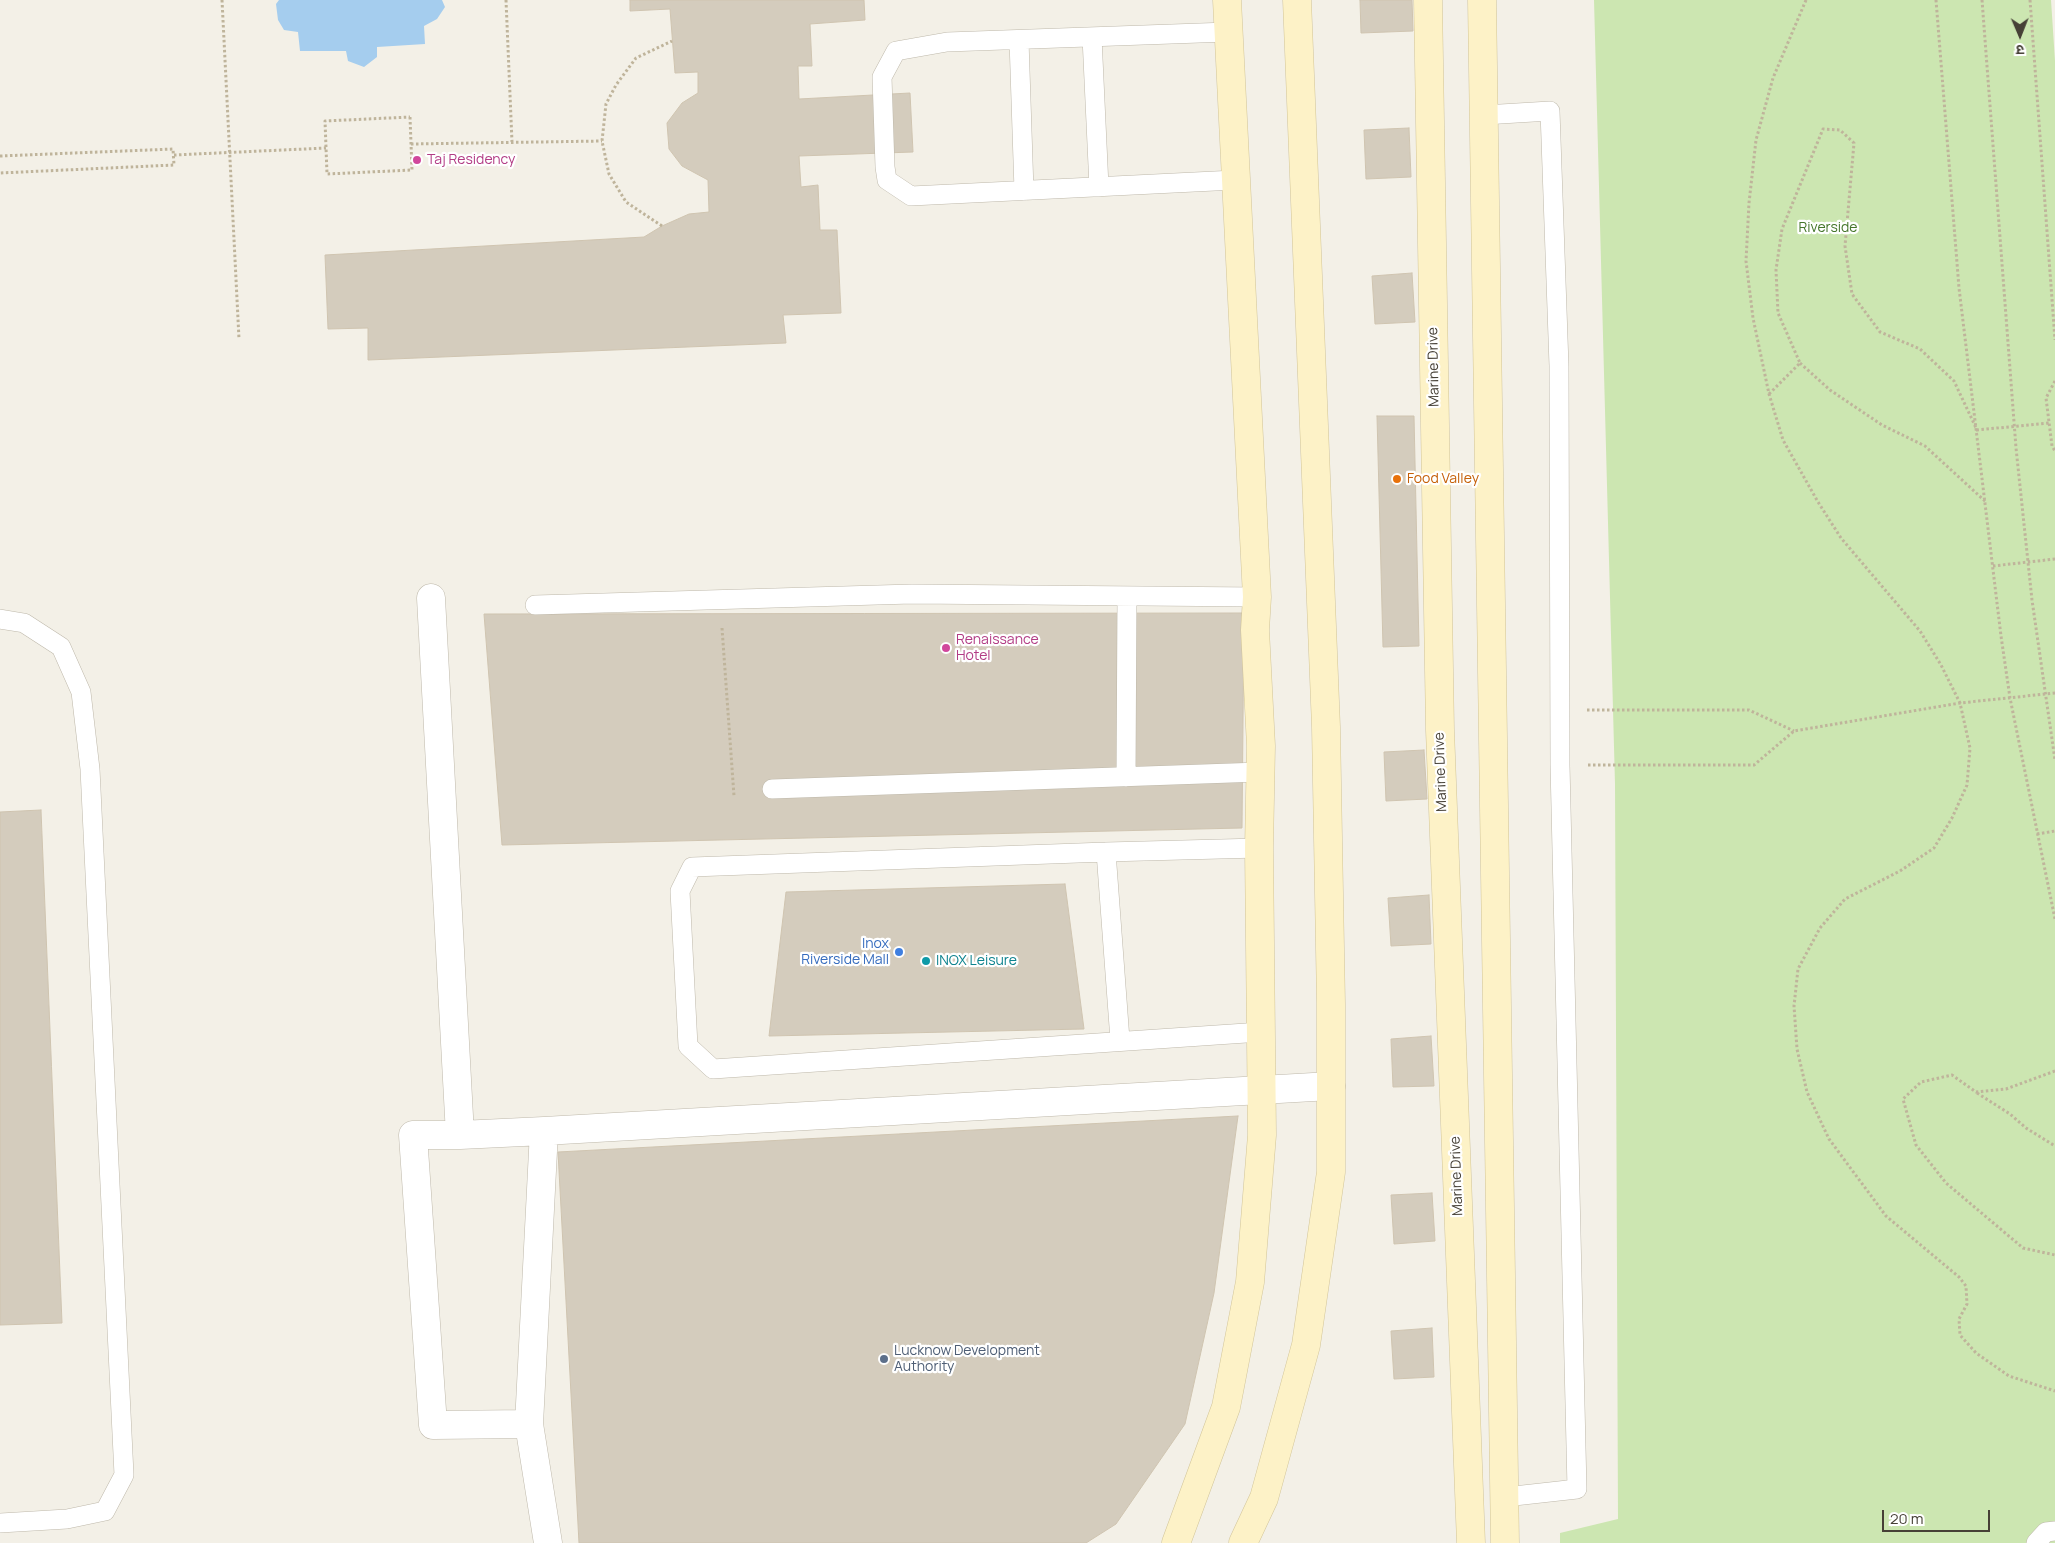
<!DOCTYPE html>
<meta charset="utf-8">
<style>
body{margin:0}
#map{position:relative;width:2055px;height:1543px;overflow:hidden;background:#f3f0e7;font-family:Manrope,"Noto Sans Devanagari",sans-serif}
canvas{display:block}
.north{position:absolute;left:1995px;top:10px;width:50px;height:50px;-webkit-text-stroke:4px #fff;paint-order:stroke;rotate:179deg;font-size:14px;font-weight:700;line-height:20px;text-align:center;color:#464036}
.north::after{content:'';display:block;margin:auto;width:18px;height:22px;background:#464036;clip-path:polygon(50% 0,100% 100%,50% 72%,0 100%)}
.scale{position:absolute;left:1882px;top:1510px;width:108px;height:22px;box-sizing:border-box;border:2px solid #464036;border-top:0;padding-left:6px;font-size:15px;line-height:18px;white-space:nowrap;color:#464036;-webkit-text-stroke:4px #fff;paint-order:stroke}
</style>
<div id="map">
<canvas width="2055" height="1543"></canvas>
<div class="north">उ</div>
<div class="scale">20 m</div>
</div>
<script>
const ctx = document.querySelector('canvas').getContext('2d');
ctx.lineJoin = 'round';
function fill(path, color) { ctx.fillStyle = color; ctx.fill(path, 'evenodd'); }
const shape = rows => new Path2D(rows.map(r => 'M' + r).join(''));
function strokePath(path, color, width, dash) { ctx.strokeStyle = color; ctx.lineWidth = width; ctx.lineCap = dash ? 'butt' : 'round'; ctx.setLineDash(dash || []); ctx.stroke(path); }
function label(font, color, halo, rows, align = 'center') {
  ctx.font = font + ' Manrope,sans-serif'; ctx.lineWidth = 4.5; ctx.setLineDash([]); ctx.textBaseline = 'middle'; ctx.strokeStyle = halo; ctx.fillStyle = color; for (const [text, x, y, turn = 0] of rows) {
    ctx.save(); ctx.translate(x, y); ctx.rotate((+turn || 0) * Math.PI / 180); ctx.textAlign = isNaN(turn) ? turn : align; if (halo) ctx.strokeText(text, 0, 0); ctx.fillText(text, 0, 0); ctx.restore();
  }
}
const green = shape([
 [1594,0,2051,0,2055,61,2055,1543,1560,1543,1560,1533,1618,1519,1615,784]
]);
const water = shape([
 [279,0,442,0,445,7,437,19,424,26,425,44,377,47,377,57,364,67,348,61,346,51,300,51,298,32,284,30,278,20,276,4]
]);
const building = shape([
 [630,0,864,0,865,20,810,24,812,66,798,66,799,99,910,93,913,152,799,156,801,187,818,185,820,230,837,230,841,313,783,315,786,343,368,360,368,328,328,329,325,255,644,237,662,226,689,214,709,212,708,180,682,166,669,149,667,123,682,103,698,93,698,72,675,73,670,9,630,11,630,0],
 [1360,0,1412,0,1413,31,1361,33,1360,0],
 [1409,128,1411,177,1366,179,1364,130,1409,128],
 [1412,273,1415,322,1375,324,1372,276,1412,273],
 [1377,416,1414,416,1419,646,1383,647,1377,416],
 [1244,613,1242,828,502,845,484,614,1244,613],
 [1424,750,1427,799,1386,801,1384,752,1424,750],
 [41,810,62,1323,0,1325,0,812,41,810],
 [1065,884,1084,1029,769,1036,786,892,1065,884],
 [1429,895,1431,944,1391,946,1388,898,1429,895],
 [1431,1036,1434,1086,1393,1087,1391,1039,1431,1036],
 [1238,1116,1214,1293,1185,1424,1116,1524,1086,1543,579,1543,558,1152,1238,1116],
 [1432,1193,1435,1241,1394,1244,1391,1195,1432,1193],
 [1432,1328,1434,1377,1394,1379,1391,1331,1432,1328]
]);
const path = shape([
 [222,0,239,339],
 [506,0,512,142],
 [1806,0,1773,78,1756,140,1749,203,1746,261,1753,318,1769,394,1783,440,1818,502,1841,538,1920,631,1941,665,1960,703,1970,748,1967,785,1952,818,1934,848,1900,871,1845,899,1820,928,1798,969,1794,1006,1797,1049,1807,1092,1829,1139,1886,1216,1959,1277,1966,1286,1967,1304,1959,1319,1960,1335,1976,1353,2009,1376,2055,1391],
 [1936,0,1959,288,2001,636,2010,698,2055,919],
 [1982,0,2016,448,2032,600,2055,760],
 [2030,0,2055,340],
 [410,117,412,170,327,174,325,121,410,117],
 [411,144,602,141],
 [174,155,326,148],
 [0,156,173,149,174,165,0,173],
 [662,226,626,202,609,174,602,141,606,104,616,85,636,58,672,41],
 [1800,363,1830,390,1882,425,1925,446,1986,502],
 [2055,381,2046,398,2052,446,2055,451],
 [1769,394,1800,363,1778,313,1776,270,1782,229,1823,129,1840,130,1854,143,1845,246,1852,294,1880,332,1920,349,1954,381,1977,430,2049,423],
 [1993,566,2055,559],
 [722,628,734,796],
 [1587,710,1749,710,1794,731],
 [1588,765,1754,765,1794,731,1960,703,2055,693],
 [2037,834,2055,831],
 [2055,1071,2006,1089,1976,1092,1952,1075,1921,1082,1903,1099,1916,1145,1946,1183,2023,1248,2055,1255],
 [1977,1093,2010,1114,2026,1128,2055,1146]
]);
const lane = shape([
 [1228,32,947,42,896,51,882,77,885,167,887,180,911,196,1235,180],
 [1092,37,1099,187],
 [1019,40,1024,191],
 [1484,115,1550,111,1559,366,1560,765,1577,1489,1505,1497],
 [535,605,912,594,1257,597],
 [0,619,24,623,61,647,81,692,90,769,124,1475,105,1511,67,1519,0,1523],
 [1126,777,1127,596],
 [772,789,1260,772],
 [1106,852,692,867,680,891,688,1046,713,1069,1261,1032],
 [1120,1040,1106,852,1259,848],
 [2036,1543,2046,1532,2055,1531]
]);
const street = shape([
 [431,598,460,1135],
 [544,1131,529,1424,548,1543],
 [529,1424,433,1425,413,1135,460,1135,544,1131,1331,1086]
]);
const secondary = shape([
 [1428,0,1440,730,1471,1543],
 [1482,0,1505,1543],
 [1176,1543,1226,1407,1250,1282,1262,1135,1259,848,1261,746,1255,630,1257,597,1227,0],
 [1243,1543,1264,1498,1306,1345,1331,1172,1331,1004,1326,727,1297,0]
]);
const markers = [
 [417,160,5,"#d1479c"],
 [1397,479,5,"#e8710a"],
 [946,648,5,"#d1479c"],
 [899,952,5,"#3f7fe0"],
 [926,961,5,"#0f9aa8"],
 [884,1359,5,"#5c6f8a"]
];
const hotelNames = [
 ["Taj Residency",427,160],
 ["Renaissance",956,640],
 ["Hotel",956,656]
];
const parkNames = [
 ["Riverside",1828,228]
];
const streetNames = [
 ["Marine Drive",1434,367,-91],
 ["Marine Drive",1441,772,-92],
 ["Marine Drive",1457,1176,-92]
];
const foodNames = [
 ["Food Valley",1407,479]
];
const shopNames = [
 ["Inox",889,944],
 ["Riverside Mall",889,960]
];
const cultureNames = [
 ["INOX Leisure",936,961]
];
const serviceNames = [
 ["Lucknow Development",894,1351],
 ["Authority",894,1367]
];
fill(green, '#cce6b1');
fill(water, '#a5cdee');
fill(building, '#d4ccbd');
strokePath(building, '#cfc4b0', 1);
strokePath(lane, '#beb8aa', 20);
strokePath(street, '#beb8aa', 29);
strokePath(secondary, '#d1c498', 29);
strokePath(path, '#bfb49b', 3, [2.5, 2.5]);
strokePath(lane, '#fff', 19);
strokePath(street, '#fff', 28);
strokePath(secondary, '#fdf2c7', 28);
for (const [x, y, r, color] of markers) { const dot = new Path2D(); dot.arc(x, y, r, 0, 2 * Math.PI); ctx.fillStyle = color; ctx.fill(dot); strokePath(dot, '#fff', 2); }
label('14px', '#b23c85', '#fff', hotelNames, 'left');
label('14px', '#45762b', '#fff', parkNames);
label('14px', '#464036', '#fff', streetNames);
label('14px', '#c56008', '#fff', foodNames, 'left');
label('14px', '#366cbe', '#fff', shopNames, 'right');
label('14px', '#0d838f', '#fff', cultureNames, 'left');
label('14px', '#4e5e75', '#fff', serviceNames, 'left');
</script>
